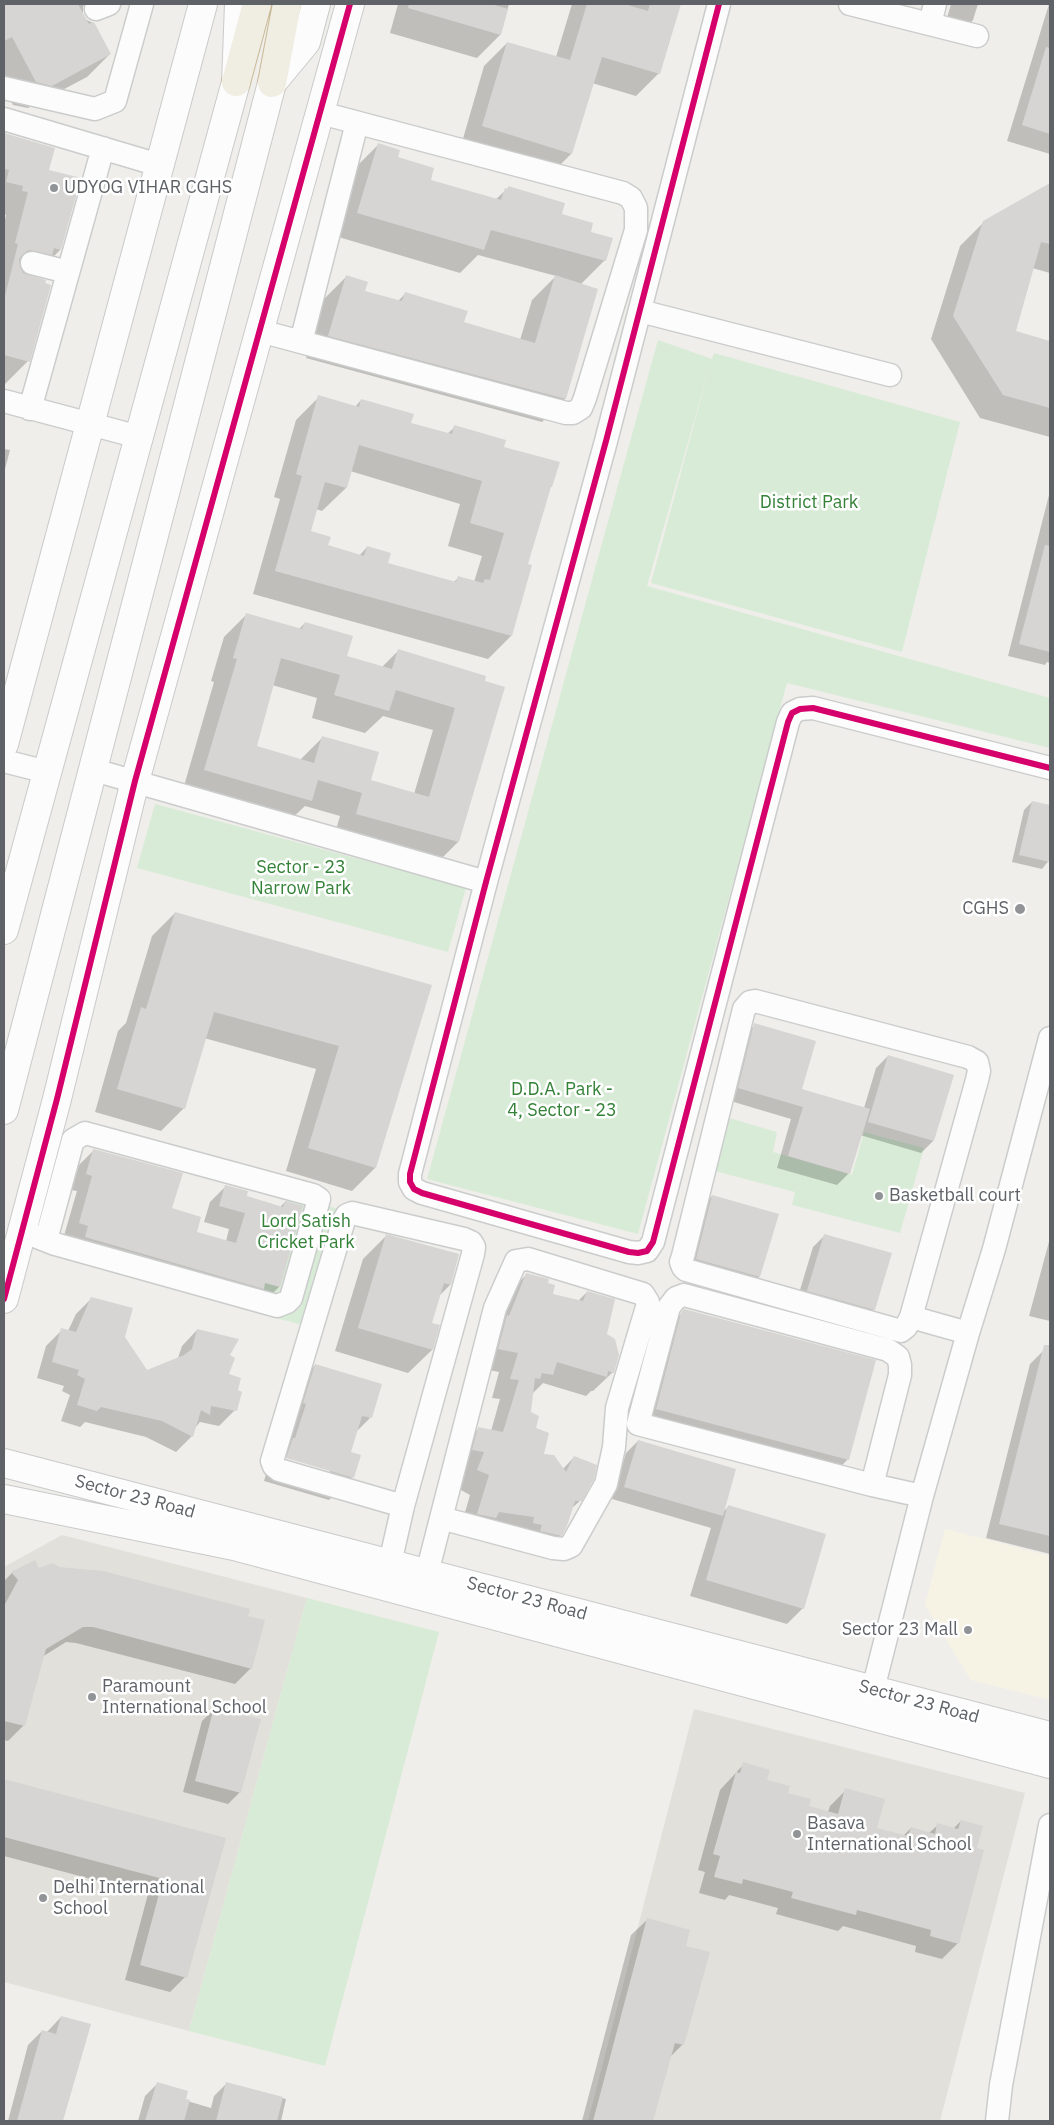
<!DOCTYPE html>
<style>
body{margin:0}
#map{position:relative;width:1054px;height:2125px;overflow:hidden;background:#efeeea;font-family:"IBM Plex Sans",sans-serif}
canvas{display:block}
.frame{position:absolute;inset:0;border:5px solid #5f6368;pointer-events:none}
</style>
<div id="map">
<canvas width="1054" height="2125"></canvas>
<div class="frame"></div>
</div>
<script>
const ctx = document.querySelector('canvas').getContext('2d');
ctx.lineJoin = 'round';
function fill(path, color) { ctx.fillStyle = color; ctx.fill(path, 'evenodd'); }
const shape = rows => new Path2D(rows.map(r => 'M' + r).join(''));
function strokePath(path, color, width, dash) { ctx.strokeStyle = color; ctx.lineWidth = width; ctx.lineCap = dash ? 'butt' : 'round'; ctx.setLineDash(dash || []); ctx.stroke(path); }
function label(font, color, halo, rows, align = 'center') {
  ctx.font = font + ' "IBM Plex Sans",sans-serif'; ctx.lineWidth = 5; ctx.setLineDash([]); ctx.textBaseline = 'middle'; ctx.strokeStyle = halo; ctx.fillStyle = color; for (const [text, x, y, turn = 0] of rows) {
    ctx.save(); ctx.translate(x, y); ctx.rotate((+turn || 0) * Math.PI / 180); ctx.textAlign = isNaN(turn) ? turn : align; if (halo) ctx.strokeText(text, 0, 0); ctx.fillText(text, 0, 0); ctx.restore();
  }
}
const commercial = shape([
 [945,1529,1050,1556,1050,1700,971,1680,925,1605]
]);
const education = shape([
 [62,1535,307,1598,189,2031,4,1982,4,1567],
 [694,1709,1025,1793,940,2121,588,2121]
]);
const green = shape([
 [658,340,712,359,714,353,960,422,902,652,651,583,710,365,647,586,1050,698,1050,748,787,683,638,1234,427,1179],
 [155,804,466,888,448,952,137,868],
 [722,1116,777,1132,773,1152,852,1175,864,1132,924,1148,900,1233,792,1205,795,1192,707,1169],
 [288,1194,342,1210,307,1326,256,1313],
 [307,1598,439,1632,325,2066,189,2031]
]);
const shadow = shape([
 [4,4,7,4,10,10,22,4,87,4,83,6,83,15,87,20,93,23,110,54,87,77,28,108,13,105,4,88],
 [398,4,509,4,500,35,477,58,390,33],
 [572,4,679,4,659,73,636,96,592,83,571,154,548,177,460,149,484,66,507,43,556,57],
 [951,4,978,4,973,20,970,24,947,18],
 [1049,4,1050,4,1050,154,1007,141],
 [4,134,53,149,48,171,60,250,37,273,33,272,29,276,28,361,5,384,4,384,4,224,6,215,4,214],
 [378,145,429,181,495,200,508,188,589,233,605,260,580,285,596,290,565,399,542,422,306,358,323,300,346,277,364,292,398,301,405,294,463,323,520,340,532,300,556,276,478,255,460,273,335,236,355,168],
 [1050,185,1050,273,1032,268,1014,332,1050,342,1050,437,980,418,931,339,960,246,984,222],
 [319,397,355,407,361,400,410,424,447,434,455,427,502,448,549,489,527,565,511,636,488,659,253,594,280,499,274,497,296,420],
 [350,471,460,504,448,546,482,556,474,582,458,578,453,583,386,564,367,547,359,556,326,546,309,532,316,509,322,511,346,488],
 [4,449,10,450,4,473],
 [1050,491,1050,663,1047,662,1045,665,1008,656],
 [247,614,299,629,305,623,346,657,382,667,399,650,484,677,458,842,435,865,334,837,340,816,305,806,287,823,182,793,214,682,211,681,224,637],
 [272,685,317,698,312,718,365,733,383,716,433,730,414,794,370,781,323,737,300,760,255,747],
 [1032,802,1050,806,1050,859,1042,869,1012,862,1024,810],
 [175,913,431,986,375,1168,352,1191,286,1171,316,1069,204,1038,184,1108,161,1131,95,1112,118,1031,126,1023,152,936],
 [755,1025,800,1090,864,1108,876,1068,888,1056,953,1075,933,1141,921,1153,860,1135,849,1173,837,1185,777,1168,791,1119,727,1100,743,1037],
 [94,1150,171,1209,195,1233,226,1241,229,1229,204,1222,210,1202,226,1186,245,1197,280,1207,285,1202,279,1287,263,1303,63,1239,77,1191,71,1190,78,1166],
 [712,1196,777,1215,759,1277,747,1289,684,1271,700,1208],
 [825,1235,874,1309,862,1321,796,1303,813,1247],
 [386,1236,458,1255,450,1285,439,1296,430,1324,438,1326,432,1350,408,1373,335,1351,363,1259],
 [1050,1238,1050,1321,1029,1316],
 [527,1274,546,1283,551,1295,578,1301,587,1292,606,1335,613,1372,593,1391,591,1391,586,1396,543,1383,532,1394,530,1413,542,1455,563,1469,574,1457,581,1500,571,1509,561,1535,541,1554,459,1533,470,1495,459,1489,465,1471,454,1469,459,1448,478,1429,491,1431,500,1399,492,1398,499,1372,479,1368,507,1294],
 [92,1298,124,1337,147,1372,178,1358,182,1346,197,1330,228,1355,228,1375,235,1410,219,1426,200,1422,194,1429,192,1436,176,1452,146,1437,85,1422,80,1427,61,1421,70,1395,62,1391,64,1386,37,1378,46,1346,62,1330,68,1331,76,1314],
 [685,1310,848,1459,825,1483,633,1432,662,1333],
 [1044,1350,1050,1352,1050,1554,986,1538,1030,1364],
 [315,1365,370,1418,356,1432,350,1453,352,1477,329,1500,264,1481,292,1388],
 [281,1456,330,1470,330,1473,280,1458],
 [638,1441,722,1513,729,1506,803,1608,787,1624,690,1596,711,1528,612,1499,626,1453],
 [58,1568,251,1668,235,1684,76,1643,66,1642,42,1657,24,1725,8,1741,4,1740,4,1581,12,1573],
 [214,1709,240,1792,228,1804,183,1792,202,1721],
 [744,1764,807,1807,828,1812,830,1806,846,1790,875,1828,903,1836,911,1828,929,1833,938,1825,953,1829,961,1821,976,1849,958,1943,942,1959,915,1952,916,1946,843,1926,838,1931,776,1914,778,1908,729,1895,725,1900,699,1893,705,1872,698,1870,720,1790],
 [4,1780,224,1839,185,1977,170,1992,125,1980,148,1894,4,1856],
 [647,1920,685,1947,683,2044,670,2057,652,2121,582,2121,631,1935],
 [61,2017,89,2025,62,2121,8,2121,28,2045,42,2031,47,2032],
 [157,2084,184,2100,211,2108,214,2096,226,2084,286,2099,281,2121,138,2121,145,2096]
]);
const building = shape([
 [4,4,78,4,89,24,94,22,111,54,52,86,36,82,12,37,4,41],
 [409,4,491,4,508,9,501,35,408,8],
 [587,4,624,4,648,11,650,4,681,4,660,74,602,57,572,154,482,126,507,42,570,60],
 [1046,47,1050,48,1050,134,1022,125],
 [4,133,55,148,49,170,81,178,61,250,54,248,52,255,29,250,23,254,19,259,20,267,23,273,46,280,45,283,51,285,30,362,4,355,4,300,18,244,15,243,28,192,22,191,23,186,6,182,9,170,4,169],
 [378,143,400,150,398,157,434,168,431,180,501,200,505,188,508,189,508,186,565,203,562,214,593,223,591,232,613,238,606,261,491,230,484,250,357,213],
 [1050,183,1050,244,1041,242,1016,331,1050,341,1050,408,1003,395,953,316,983,221],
 [346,275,368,282,365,291,402,301,405,292,468,311,464,322,535,343,555,275,598,289,566,399,328,336],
 [318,395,359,407,361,399,414,414,411,423,452,434,454,425,506,440,504,447,560,462,552,487,551,487,528,564,532,565,512,636,275,571,302,476,296,474],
 [359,445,482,481,470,523,504,533,490,580,485,579,483,583,458,576,456,582,388,563,391,553,367,546,364,556,328,545,331,537,311,531,325,482,347,488],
 [1045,545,1050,546,1050,652,1019,644],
 [246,613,302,629,305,622,353,636,347,656,392,669,398,649,486,676,485,681,505,687,459,842,356,814,362,793,318,780,312,801,204,770,237,659,233,658],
 [281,658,340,675,334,695,389,711,396,690,455,708,429,797,371,780,379,752,322,736,314,763,257,746],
 [1032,801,1050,805,1050,862,1019,855],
 [175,912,432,985,376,1168,308,1148,339,1046,214,1012,185,1109,117,1089,141,1007,146,1009],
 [754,1023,816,1041,802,1089,870,1109,850,1174,788,1156,803,1107,738,1088],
 [888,1055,954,1075,934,1141,868,1122],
 [93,1149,183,1173,172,1208,201,1217,197,1232,236,1243,245,1213,219,1206,225,1185,248,1191,247,1196,283,1207,285,1201,303,1206,280,1287,265,1283,264,1289,85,1237,88,1226,79,1223,92,1176,86,1174],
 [712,1195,779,1214,760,1277,696,1259],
 [386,1234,459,1254,451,1285,444,1283,432,1323,440,1325,433,1350,358,1328],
 [824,1234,892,1253,875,1310,807,1291],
 [526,1273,549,1279,548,1283,555,1285,553,1294,583,1301,587,1291,615,1299,607,1334,615,1339,619,1355,614,1373,608,1371,607,1377,557,1362,553,1375,542,1373,540,1379,535,1378,531,1412,539,1416,536,1428,549,1433,544,1454,554,1455,566,1472,574,1456,597,1465,594,1479,582,1501,575,1501,567,1526,562,1536,540,1531,542,1525,533,1523,534,1517,499,1512,496,1518,477,1514,489,1475,477,1470,484,1452,472,1450,478,1427,503,1432,519,1380,510,1379,518,1353,498,1349,507,1315,509,1316],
 [91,1297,133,1308,125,1337,147,1370,184,1355,192,1349,197,1329,239,1339,230,1355,235,1358,229,1374,241,1378,238,1390,242,1392,237,1411,211,1406,210,1415,201,1410,193,1437,162,1421,101,1407,97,1411,77,1405,85,1379,77,1375,79,1370,52,1362,61,1328,76,1332],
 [684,1309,876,1360,849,1460,656,1409,681,1313],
 [1044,1345,1050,1345,1050,1536,999,1524],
 [315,1364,382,1384,372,1418,362,1416,351,1452,361,1455,354,1478,286,1458,293,1438,295,1438,306,1404,303,1403],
 [638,1440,736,1469,723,1516,624,1487],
 [728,1505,826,1534,804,1609,706,1580],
 [35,1560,39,1568,53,1563,59,1567,103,1571,250,1609,248,1616,265,1620,252,1669,93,1627,83,1627,46,1649,25,1726,4,1721,4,1606,18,1580,11,1572],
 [214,1707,261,1719,241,1793,195,1781],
 [743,1762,770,1770,767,1780,790,1786,788,1793,811,1799,809,1806,838,1814,845,1788,885,1799,877,1828,908,1836,911,1827,935,1834,937,1823,958,1829,961,1820,983,1826,977,1848,984,1850,959,1944,930,1936,931,1930,857,1910,856,1915,791,1898,793,1892,743,1879,742,1884,714,1877,720,1856,713,1854,736,1772,740,1773],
 [4,1779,226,1838,187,1978,140,1965,163,1879,4,1837],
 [647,1918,690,1930,686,1946,710,1952,684,2045,675,2043,653,2121,593,2121],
 [61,2016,91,2024,63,2121,17,2121,42,2030,56,2034],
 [157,2082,188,2091,186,2099,190,2100,184,2121,145,2121],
 [226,2082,283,2097,277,2121,216,2121]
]);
const street = shape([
 [719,4,606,441,486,882,410,1174,410,1182,414,1189,422,1193,629,1252,638,1253,647,1251,653,1242,788,722,792,713,800,709,813,708,1050,768],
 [850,4,977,36],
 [96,9,109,4],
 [930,24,935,4],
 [4,88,95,109,115,101,142,4],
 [4,119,159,165],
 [32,263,68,272],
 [640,311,890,375],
 [260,331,566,413,573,413,581,408,585,398,636,230,636,208,631,198,623,193,321,113],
 [301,342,357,123],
 [4,401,139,437],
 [30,409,103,148],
 [4,761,47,772],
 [94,770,486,882],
 [755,1001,968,1057,977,1062,979,1071,977,1080,911,1317,906,1327,901,1331,686,1270,683,1267,681,1262,683,1256,744,1009,750,1002,755,1001],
 [22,1231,55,1244,277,1306,287,1302,291,1298,319,1199,313,1195,85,1133,73,1140,46,1240],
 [911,1317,968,1333],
 [872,1485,900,1375,900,1365,898,1357,888,1350,695,1298,684,1295,676,1298,669,1307,638,1424,872,1485,922,1496],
 [390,1563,403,1506,473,1254,474,1247,471,1242,464,1239,352,1213,347,1215,344,1220,272,1461,274,1466,279,1470,403,1506],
 [427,1573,495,1308,516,1261,528,1259,643,1294,648,1302,647,1307,617,1408,614,1447,606,1484,571,1546,564,1549,553,1548,441,1518],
 [869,1705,922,1496,968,1333,994,1249,1050,1038],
 [997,2121,1001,2085,1050,1825]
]);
const secondary = shape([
 [4,744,203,4],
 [4,930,236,82,239,4],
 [4,1110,272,83,306,42,316,4],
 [4,1299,57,1099,135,781,350,4],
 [4,1463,1050,1736],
 [4,1499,234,1546,1050,1764]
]);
const highway = shape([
 [236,82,257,4],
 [272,83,287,4]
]);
const cycleway = shape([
 [719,4,606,441,486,882,410,1174,410,1182,414,1189,422,1193,629,1252,638,1253,647,1251,653,1242,788,722,792,713,800,709,813,708,1050,768],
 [4,1299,57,1099,135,781,350,4]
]);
const markers = [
 [54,188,5,"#919496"],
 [1020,909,6,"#919496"],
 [879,1196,5,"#919496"],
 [968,1630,5,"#919496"],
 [92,1697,5,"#919496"],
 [797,1834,5,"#919496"],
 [43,1898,5,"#919496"]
];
const poiNames = [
 ["UDYOG VIHAR CGHS",64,188],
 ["CGHS",1009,909,"right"],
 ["Basketball court",889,1196],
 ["Sector 23 Mall",958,1630,"right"],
 ["Paramount",102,1687],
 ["International School",102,1708],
 ["Basava",807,1824],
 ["International School",807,1845],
 ["Delhi International",53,1888],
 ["School",53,1909]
];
const parkNames = [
 ["District Park",809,503],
 ["Sector - 23",301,868],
 ["Narrow Park",301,889],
 ["D.D.A. Park -",562,1090],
 ["4, Sector - 23",562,1111],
 ["Lord Satish",306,1222],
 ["Cricket Park",306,1243]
];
const streetNames = [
 ["Sector 23 Road",135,1497,15],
 ["Sector 23 Road",527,1599,15],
 ["Sector 23 Road",919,1702,15]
];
fill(commercial, '#f7f3e4');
fill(education, '#e2e0da');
fill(green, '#d8ebd6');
fill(shadow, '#0003');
fill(building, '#d6d5d3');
strokePath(street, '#cbcccc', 25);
strokePath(secondary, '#cacacb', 30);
strokePath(highway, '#c8b996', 30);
strokePath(street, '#fdfcfc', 22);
strokePath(secondary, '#fdfcfc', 28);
strokePath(highway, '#f0ede3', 28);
strokePath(cycleway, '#d6006c', 6);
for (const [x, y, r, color] of markers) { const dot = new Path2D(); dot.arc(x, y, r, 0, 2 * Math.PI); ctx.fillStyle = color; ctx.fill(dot); strokePath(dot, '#fff', 2); }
label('18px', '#5f6368', '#fff', poiNames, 'left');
label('18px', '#348238', '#fff', parkNames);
label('18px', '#5f6368', '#fff', streetNames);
</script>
